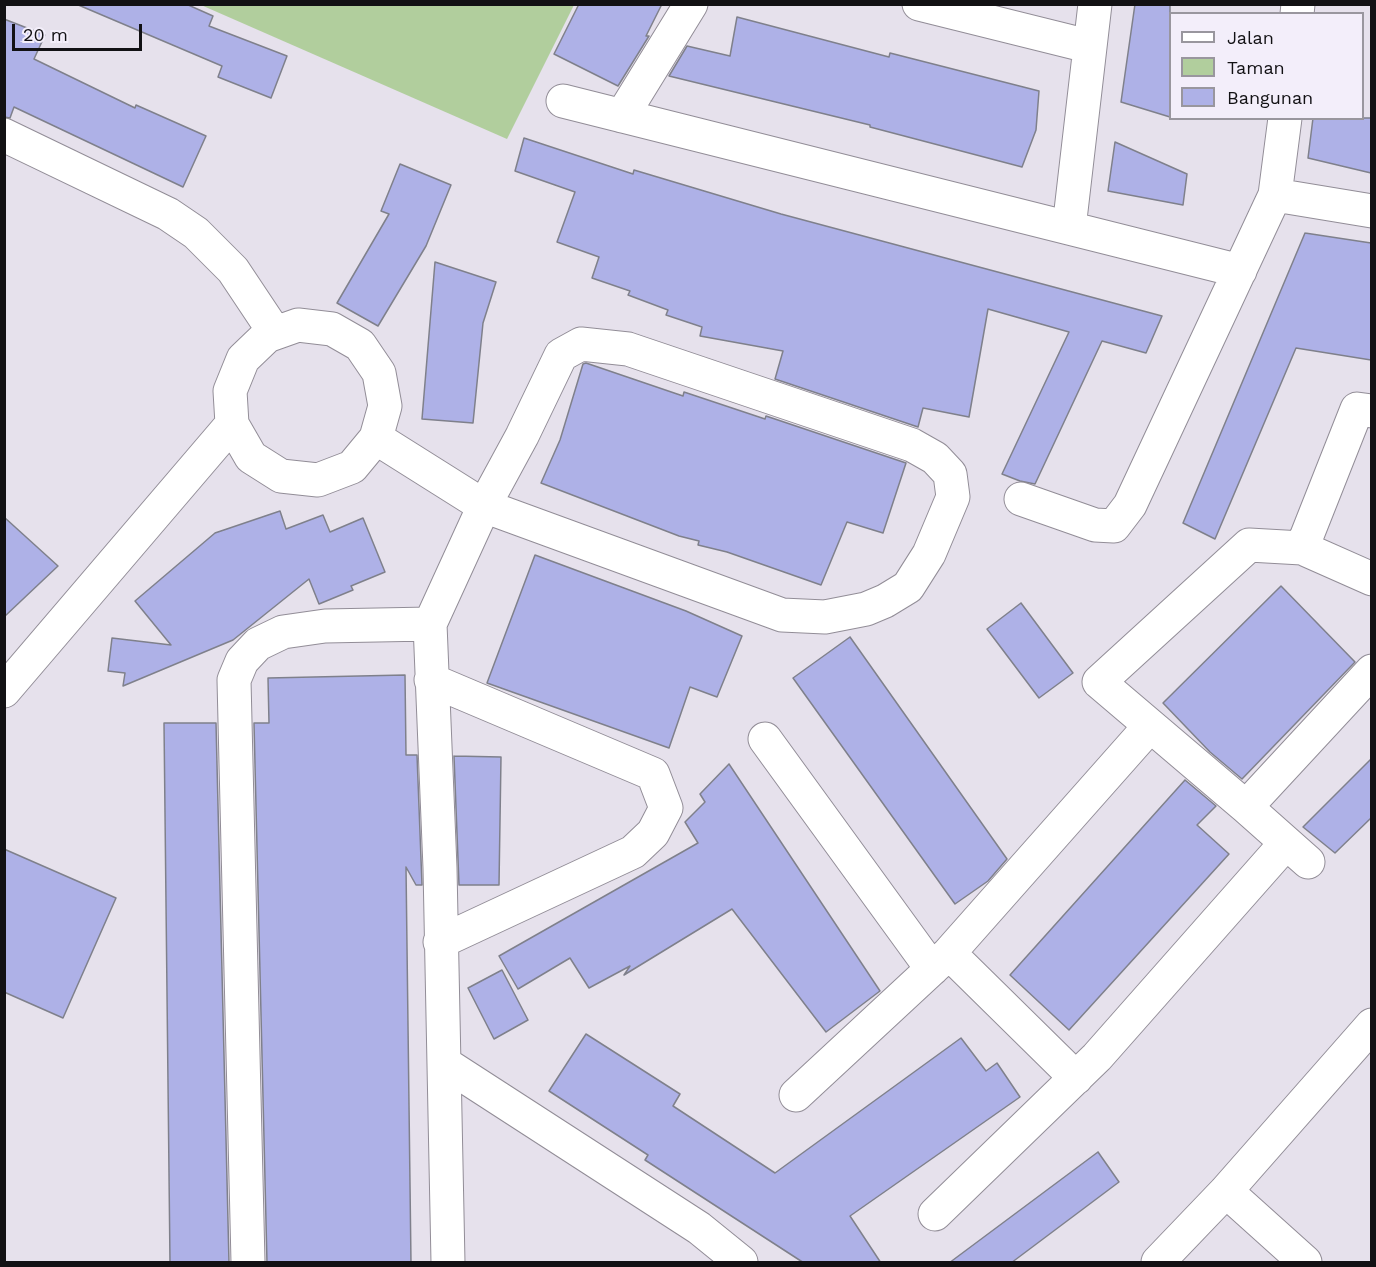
<!DOCTYPE html>
<style>
body{margin:0}
#map{position:relative;width:1376px;height:1267px;overflow:hidden;background:#e6e1ec;font-family:"Work Sans",sans-serif}
canvas{display:block}
.frame{position:absolute;inset:0;border:6px solid #121114;pointer-events:none}
.legend{position:absolute;left:1169px;top:12px;width:195px;height:108px;box-sizing:border-box;background:#f3eefa;border:2px solid #99969e;margin:0;padding:8px 10px;list-style:none;font-size:18px;color:#121114}
.legend li{display:flex;align-items:center;gap:12px;height:30px}
.legend b{width:30px;border:2px solid #99969e}
.scale{position:absolute;left:12px;top:24px;width:130px;height:27px;box-sizing:border-box;border:3px solid #121114;border-top:0;padding-left:8px;font-size:18px;line-height:21px;white-space:nowrap;color:#121114;-webkit-text-stroke:4px #f3eefa;paint-order:stroke}
</style>
<div id="map">
<canvas width="1376" height="1267"></canvas>
<div class="frame"></div>
<ul class="legend">
<li><b style="height:8px;background:#fff"></b>Jalan</li>
<li><b style="height:16px;background:#b1ce9d"></b>Taman</li>
<li><b style="height:16px;background:#aeb1e7"></b>Bangunan</li>
</ul>
<div class="scale">20 m</div>
</div>
<script>
const ctx = document.querySelector('canvas').getContext('2d');
ctx.lineJoin = 'round';
function fill(path, color) { ctx.fillStyle = color; ctx.fill(path, 'evenodd'); }
const shape = rows => new Path2D(rows.map(r => 'M' + r).join(''));
function strokePath(path, color, width, dash) { ctx.strokeStyle = color; ctx.lineWidth = width; ctx.lineCap = dash ? 'butt' : 'round'; ctx.setLineDash(dash || []); ctx.stroke(path); }
const green = shape([
 [201,5,574,5,507,139]
]);
const building = shape([
 [76,4,186,4,213,16,209,26,287,56,271,98,218,77,222,66,76,4],
 [579,4,662,4,646,36,649,36,618,86,554,54,579,4],
 [1135,4,1170,4,1170,117,1121,102,1135,4],
 [737,17,889,57,890,53,1039,91,1036,130,1022,167,870,127,870,125,669,76,687,46,730,56,737,17],
 [4,19,45,35,34,59,135,108,136,105,206,136,183,187,14,107,10,118,4,117,4,19],
 [1313,118,1371,118,1371,173,1308,158,1313,118],
 [524,138,633,174,634,170,781,214,1162,316,1146,353,1102,341,1035,484,1020,481,1002,474,1069,332,988,309,969,417,923,408,918,427,775,379,783,351,700,336,702,327,666,315,668,310,628,295,630,291,592,278,599,257,557,242,575,192,515,171,524,138],
 [1115,142,1187,174,1183,205,1108,191,1115,142],
 [400,164,451,185,426,246,378,326,337,303,389,214,381,211,400,164],
 [1305,233,1371,243,1371,360,1296,348,1215,539,1183,523,1305,233],
 [435,262,496,282,483,323,473,423,422,419,435,262],
 [586,363,683,396,684,392,765,419,766,416,906,463,883,533,847,522,821,585,727,552,698,545,699,541,679,536,541,483,560,440,583,364,586,363],
 [280,511,286,529,323,515,330,532,363,518,385,572,351,586,353,590,319,604,309,579,233,640,123,686,125,673,108,671,112,638,171,645,135,601,215,533,280,511],
 [4,517,58,566,4,617,4,517],
 [535,555,686,611,742,636,717,697,690,687,669,748,487,683,535,555],
 [1281,586,1355,662,1242,779,1210,752,1163,703,1281,586],
 [1021,603,1073,673,1039,698,987,629,1021,603],
 [850,637,1007,859,988,881,955,904,793,678,850,637],
 [405,675,406,755,417,755,422,885,416,885,406,867,411,1263,267,1263,254,723,269,723,268,678,405,675],
 [164,723,216,723,229,1263,170,1263,164,723],
 [454,756,501,757,499,885,459,885,454,756],
 [1371,759,1371,818,1335,853,1303,827,1371,759],
 [729,764,880,991,826,1032,732,909,624,975,630,966,589,988,570,958,518,989,499,956,698,843,685,822,705,802,700,794,729,764],
 [1185,780,1216,806,1197,825,1229,854,1069,1030,1010,975,1185,780],
 [4,849,116,898,63,1018,4,992,4,849],
 [502,970,528,1020,494,1039,468,988,502,970],
 [586,1034,680,1094,673,1106,775,1173,961,1038,986,1071,997,1063,1020,1097,850,1216,881,1263,804,1263,645,1160,648,1155,549,1091,586,1034],
 [1098,1152,1119,1182,1011,1263,949,1263,1098,1152]
]);
const street = shape([
 [919,4,1088,46],
 [1297,14,1298,4],
 [563,101,1240,271],
 [622,116,691,4],
 [4,135,168,214,196,233,233,270,275,333],
 [1275,195,1372,211],
 [1069,228,1095,4],
 [581,344,628,349,912,445,935,458,950,474,953,497,929,554,908,587,885,601,866,609,825,617,782,615,484,506,522,436,561,355,581,344],
 [1372,411,1357,409,1302,548,1249,545,1099,682,1246,807,1372,671],
 [376,438,484,506,430,624,440,868,448,1262],
 [1021,499,1095,525,1114,526,1130,505,1275,195,1285,118],
 [1302,548,1372,579],
 [431,680,653,774,666,808,653,833,633,852,440,942],
 [4,691,232,424,230,391,243,359,267,336,298,325,332,329,360,345,379,373,385,406,376,438,352,467,318,480,281,476,251,457,232,424],
 [765,739,932,969],
 [1246,807,1308,862],
 [444,1063,699,1228,741,1262],
 [1076,1078,949,953,1150,726],
 [796,1095,948,954],
 [1226,1191,1305,1262],
 [935,1214,1097,1057,1286,843],
 [248,1262,234,680,242,661,258,644,283,632,325,626,430,624],
 [1158,1262,1226,1191,1372,1025]
]);
fill(green, '#b1ce9d');
fill(building, '#aeb1e7');
strokePath(building, '#7f808b', 1.5);
strokePath(street, '#928d97', 35);
strokePath(street, '#fff', 33);
</script>
